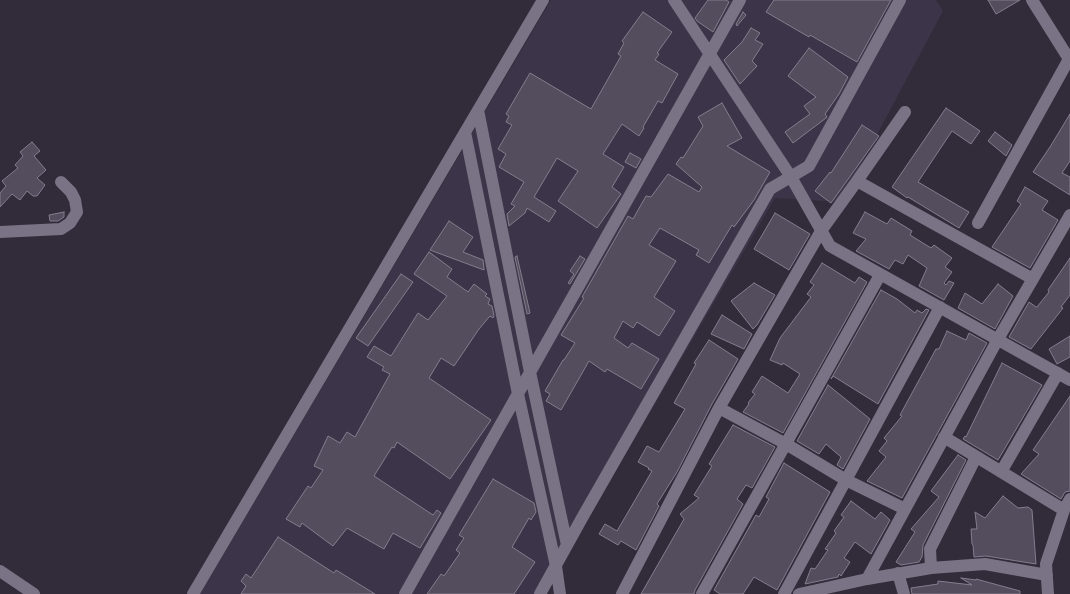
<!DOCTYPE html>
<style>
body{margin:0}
canvas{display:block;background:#312b3a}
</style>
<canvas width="1070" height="594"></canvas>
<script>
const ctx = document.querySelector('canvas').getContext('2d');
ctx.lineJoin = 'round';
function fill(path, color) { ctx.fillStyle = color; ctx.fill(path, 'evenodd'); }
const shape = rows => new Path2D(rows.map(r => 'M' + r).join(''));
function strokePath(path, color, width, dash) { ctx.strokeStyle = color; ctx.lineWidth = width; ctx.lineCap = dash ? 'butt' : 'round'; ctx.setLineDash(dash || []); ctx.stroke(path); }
const built = shape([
 [551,0,936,0,943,11,841,202,775,198,544,594,200,594]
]);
const building = shape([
 [708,0,726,0,729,2,713,32,697,21,695,18,708,0],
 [774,0,891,0,857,62,810,35,809,37,766,12,774,0],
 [988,0,1020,0,996,14,988,0],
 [643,12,672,32,657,53,659,54,655,60,678,74,662,103,658,101,643,127,644,128,639,136,622,124,603,154,624,167,612,187,621,194,597,228,558,201,578,171,557,158,534,197,556,211,549,222,527,208,525,213,509,226,507,214,515,206,511,204,524,182,499,167,506,154,498,149,512,125,506,122,509,116,506,114,530,73,591,109,621,56,618,54,624,43,622,41,643,12],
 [743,12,746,15,737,26,736,24,743,12],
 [751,28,760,33,755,40,763,44,752,61,757,66,740,84,724,60,742,42,751,28],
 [809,48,848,77,839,94,825,114,827,117,826,118,793,143,785,132,810,114,804,106,816,97,788,76,809,48],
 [722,103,742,138,727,146,770,172,754,200,734,227,732,225,709,263,696,255,699,250,660,228,649,245,676,261,654,297,675,311,659,336,637,322,633,328,623,321,614,338,628,348,632,343,659,359,641,389,607,369,605,372,589,361,561,410,546,401,550,394,545,391,563,360,564,360,575,343,561,335,584,298,582,297,628,216,633,219,646,196,651,197,668,174,699,192,702,187,676,164,681,157,683,158,703,126,698,117,722,103],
 [946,108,980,131,971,144,952,131,918,182,969,212,959,228,908,197,907,198,892,187,946,108],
 [1070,114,1070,161,1062,173,1070,177,1070,195,1033,172,1050,147,1070,114],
 [862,125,879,136,831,203,815,191,830,172,831,173,862,125],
 [995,132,1012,145,1006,156,988,141,995,132],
 [32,142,40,151,34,156,46,170,37,178,45,185,37,196,33,196,27,191,20,200,12,194,0,207,0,193,6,186,2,181,18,168,15,165,23,156,20,152,32,142],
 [630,153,641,159,636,168,625,162,630,153],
 [1025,187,1048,201,1042,210,1058,220,1030,268,992,247,1021,204,1017,201,1025,187],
 [64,212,64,217,58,221,50,221,49,215,64,212],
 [865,212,887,224,891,218,912,231,910,235,931,248,934,245,952,258,945,267,952,272,944,283,946,285,949,281,954,283,944,300,919,286,927,268,908,255,903,264,895,260,889,269,856,251,866,239,853,233,865,212],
 [775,213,810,234,789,270,754,249,775,213],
 [449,221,473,237,463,252,483,260,484,269,484,270,430,250,449,221],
 [429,252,452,269,447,277,468,292,474,284,487,294,485,296,490,299,488,304,492,306,494,316,493,318,490,316,479,329,454,366,441,358,429,378,491,420,450,479,397,442,394,448,392,447,374,476,433,515,437,510,441,513,420,548,393,533,384,549,347,528,333,546,302,523,300,527,286,519,308,486,311,488,323,470,314,466,328,436,340,443,347,432,355,437,390,374,382,370,384,367,367,357,374,346,391,356,418,313,428,320,447,296,414,274,429,252],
 [517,256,530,313,527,314,515,257,517,256],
 [580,256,585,259,570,284,568,283,574,274,570,271,580,256],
 [1070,258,1070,295,1061,307,1063,308,1031,349,1009,337,1029,302,1036,307,1037,307,1049,292,1048,290,1070,258],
 [822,263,855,283,859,277,867,282,783,433,743,412,749,404,748,403,755,394,752,392,762,376,788,393,800,374,783,363,782,365,770,360,780,338,811,297,807,294,814,285,810,282,822,263],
 [401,274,413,282,368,346,356,338,401,274],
 [754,283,775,295,757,325,753,329,731,301,754,283],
 [998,284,1013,296,995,329,958,308,965,293,982,304,998,284],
 [881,290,897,299,915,313,917,310,922,313,926,309,929,310,878,404,833,376,831,379,881,290],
 [722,315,752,334,744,349,711,334,722,315],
 [947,331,966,340,969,333,987,343,902,498,867,481,886,457,879,451,887,441,884,438,902,416,900,415,936,349,939,349,947,331],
 [1070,336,1070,357,1057,364,1049,349,1070,336],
 [709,340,738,359,712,404,677,472,657,504,659,506,636,550,621,541,618,545,599,534,605,524,617,531,652,471,648,469,649,468,638,462,647,446,659,452,685,409,674,403,696,364,694,363,709,340],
 [1002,363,1042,385,998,460,963,439,965,436,966,437,1002,363],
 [828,385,870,419,843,469,837,465,841,457,826,444,819,454,797,441,828,385],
 [1070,396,1070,491,1065,492,1061,499,1021,474,1039,454,1033,450,1070,396],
 [733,425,775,447,752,488,746,485,737,499,743,504,695,590,694,594,641,594,684,519,680,514,699,498,694,495,712,466,709,464,733,425],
 [958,455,966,460,923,545,922,557,919,562,901,565,896,562,915,532,911,529,939,497,931,491,958,455],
 [784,463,830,492,777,590,754,577,743,594,720,594,714,590,756,515,759,517,769,499,766,497,784,463],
 [493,479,534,503,536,512,531,520,529,518,512,547,535,562,514,594,427,594,441,574,444,576,460,553,456,550,464,538,459,535,493,479],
 [1003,496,1018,508,1028,507,1032,510,1036,564,986,556,974,557,973,545,972,544,971,529,977,529,975,512,985,518,1003,496],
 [851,501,875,519,881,512,890,520,871,554,855,542,844,558,850,562,841,576,839,574,838,577,805,584,811,568,815,569,828,550,825,549,836,533,834,531,844,517,841,515,851,501],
 [278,537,334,573,336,570,375,594,241,594,246,586,241,581,246,574,251,578,278,537],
 [961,578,976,580,976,579,1020,591,1020,594,912,594,911,588,938,584,938,581,972,585,961,578]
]);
const minor = shape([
 [674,0,791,177,830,246,1070,380],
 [478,110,530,372,567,545],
 [465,132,518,394,556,566,560,594],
 [857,181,905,112],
 [978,223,1069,59,1032,0],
 [0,232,61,229,70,223,77,212,75,200,71,192,61,182],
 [719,408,786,444,846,480,905,509],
 [944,437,1064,510],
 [1001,472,1058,373],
 [931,568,930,549,976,457],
 [0,571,34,594],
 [898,573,904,594],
 [867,579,998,339,1070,215],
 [193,594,543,0],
 [405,594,740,0],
 [540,594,582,518,770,189,809,166,900,0],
 [622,594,719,408,821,231,857,181,1033,279],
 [702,594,880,275],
 [784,594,940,307],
 [799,594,867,579,931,568,985,564,1047,575],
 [1048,594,1046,564,1064,510,1070,499]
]);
fill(built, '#3c3448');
fill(building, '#534d5d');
strokePath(building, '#837d8e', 1);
strokePath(minor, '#7a7386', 12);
</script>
